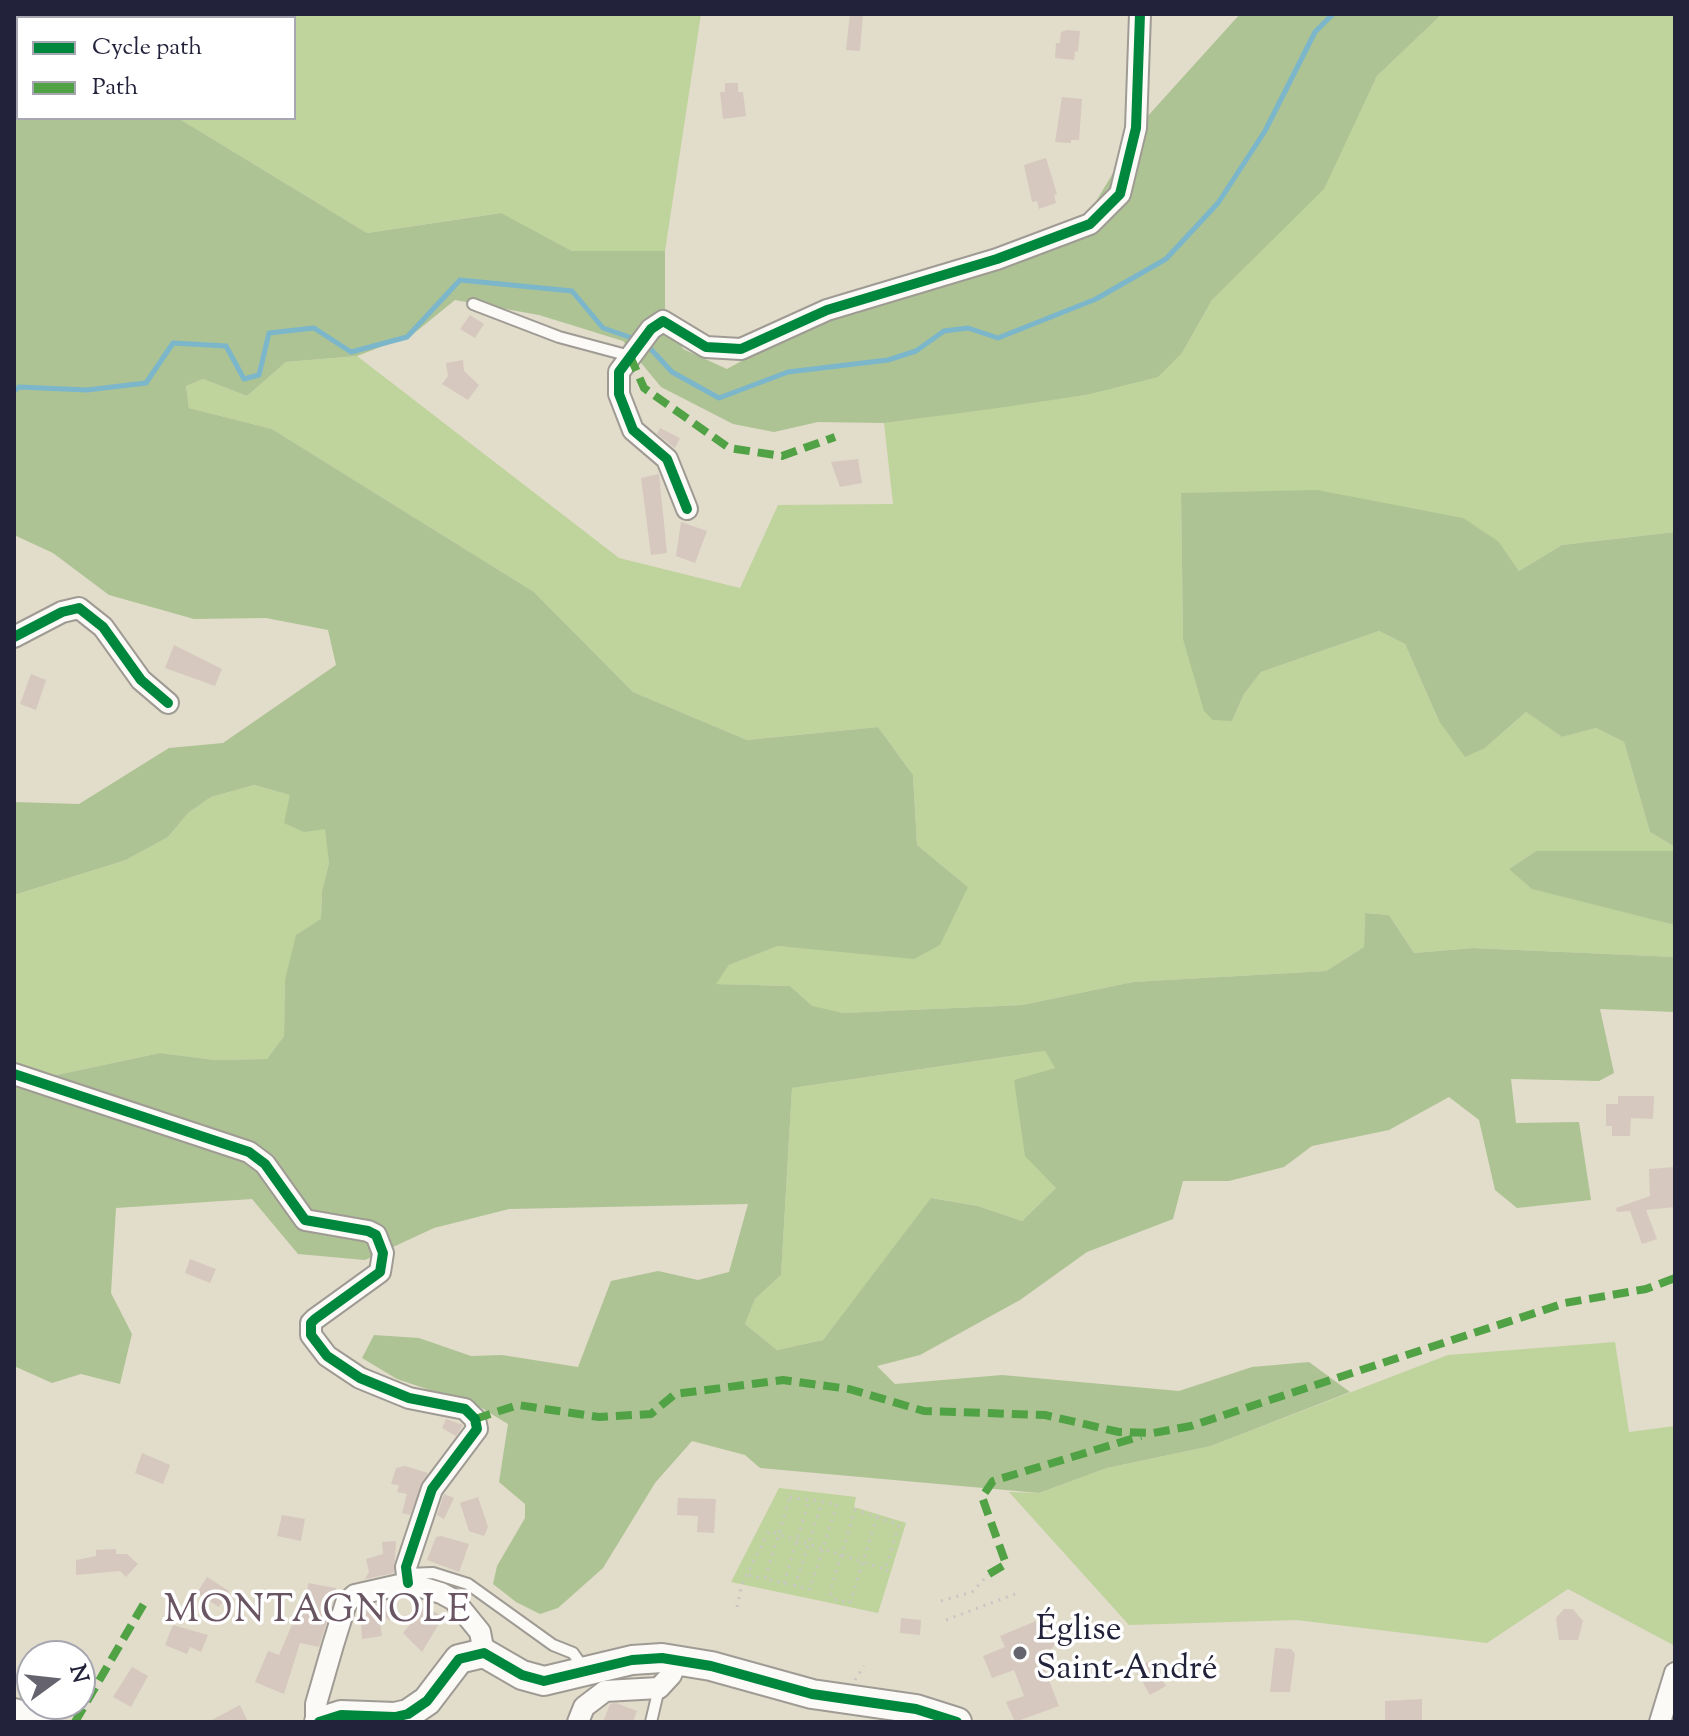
<!DOCTYPE html>
<meta charset="utf-8">
<style>
body{margin:0}
#map{position:relative;width:1689px;height:1736px;overflow:hidden;background:#e2dcca;font-family:"Sorts Mill Goudy",serif}
canvas{display:block}
.frame{position:absolute;inset:0;border:16px solid #22223b;pointer-events:none}
.legend{position:absolute;left:16px;top:16px;width:280px;height:104px;box-sizing:border-box;background:#fff;border:2px solid #a7a7b1;margin:0;padding:10px 14px;list-style:none;font-size:24px;color:#22223b}
.legend li{display:flex;align-items:center;gap:16px;height:40px}
.legend b{width:40px;border:2px solid #a7a7b1}
.north{position:absolute;left:16px;top:1640px;width:80px;height:80px;box-sizing:border-box;background:#fff;border:2px solid #a7a7b1;border-radius:50%;rotate:75deg;font-size:22px;font-weight:700;line-height:32px;text-align:center;color:#22223b}
.north::after{content:'';display:block;margin:auto;width:28px;height:36px;background:#65636d;clip-path:polygon(50% 0,100% 100%,50% 72%,0 100%)}
</style>
<div id="map">
<canvas width="1689" height="1736"></canvas>
<div class="frame"></div>
<ul class="legend">
<li><b style="height:10px;background:#00873e"></b>Cycle path</li>
<li><b style="height:10px;background:#50a245"></b>Path</li>
</ul>
<div class="north">N</div>
</div>
<script>
const ctx = document.querySelector('canvas').getContext('2d');
ctx.lineJoin = 'round';
function fill(path, color) { ctx.fillStyle = color; ctx.fill(path, 'evenodd'); }
const shape = rows => new Path2D(rows.map(r => 'M' + r).join(''));
function strokePath(path, color, width, dash) { ctx.strokeStyle = color; ctx.lineWidth = width; ctx.lineCap = dash ? 'butt' : 'round'; ctx.setLineDash(dash || []); ctx.stroke(path); }
function label(font, color, halo, rows, align = 'center') {
  ctx.font = font + ' "Sorts Mill Goudy",serif'; ctx.lineWidth = 7; ctx.setLineDash([]); ctx.textBaseline = 'middle'; ctx.strokeStyle = halo; ctx.fillStyle = color; for (const [text, x, y, turn = 0] of rows) {
    ctx.save(); ctx.translate(x, y); ctx.rotate((+turn || 0) * Math.PI / 180); ctx.textAlign = isNaN(turn) ? turn : align; if (halo) ctx.strokeText(text, 0, 0); ctx.fillText(text, 0, 0); ctx.restore();
  }
}
const green = shape([
 [56,14,701,14,665,251,572,251,500,213,367,233,178,118,294,118,294,18,57,18],
 [1442,14,1675,14,1675,532,1562,545,1519,571,1499,542,1181,493,1183,639,1232,721,1244,694,1261,672,1379,631,1405,644,1439,721,1485,748,1526,712,1562,737,1596,728,1624,742,1650,832,1675,847,1675,851,1536,851,1509,869,1605,905,1675,925,1675,957,1473,948,1414,953,1389,915,1365,913,1364,947,1326,971,1133,982,1022,1005,843,1013,812,1007,790,986,715,984,729,965,778,946,834,950,968,887,917,845,913,775,878,727,747,740,633,692,534,592,272,429,189,408,186,386,203,379,247,396,286,362,357,356,619,558,740,588,778,505,893,504,884,423,1086,395,1182,353,1212,300,1323,189,1377,76],
 [254,785,290,795,326,829,329,863,322,891,321,919,285,980,284,1036,267,1059,215,1060,160,1053,14,1084,14,895,126,860,168,837,188,813,211,797],
 [1045,1051,1056,1068,1014,1081,1056,1188,1022,1221,978,1206,932,1198,823,1340,777,1350,745,1324,755,1299,781,1275,792,1088],
 [1615,1342,1629,1432,1675,1426,1675,1646,1568,1589,1487,1643,1296,1620,1129,1625,1009,1492,1039,1493,1107,1468,1211,1446,1448,1355],
 [779,1488,856,1497,854,1507,906,1523,878,1613,731,1582]
]);
const forest = shape([
 [14,14,56,14,57,18,18,18,18,118,178,118,367,233,501,213,572,251,665,251,665,311,683,349,727,369,774,343,1089,213,1146,118,1240,14,1442,14,1377,76,1324,189,1212,300,1182,353,1158,377,1086,395,991,409,884,423,818,422,774,432,733,424,661,387,623,341,539,315,455,300,412,335,357,356,286,362,247,396,203,379,186,386,189,408,272,429,534,592,633,692,747,740,878,727,913,775,917,845,968,887,940,945,914,959,778,946,729,965,716,984,790,986,812,1006,843,1013,1022,1005,1133,982,1326,971,1364,947,1365,913,1389,915,1414,953,1473,948,1675,957,1675,1012,1600,1009,1614,1073,1599,1081,1511,1079,1516,1123,1579,1122,1591,1200,1517,1208,1495,1190,1479,1120,1449,1097,1389,1130,1312,1146,1284,1167,1229,1181,1183,1181,1173,1219,1087,1252,1020,1300,920,1355,877,1366,895,1384,1002,1375,1179,1391,1252,1367,1309,1362,1350,1392,1211,1446,1107,1468,1039,1493,760,1468,745,1455,692,1441,655,1483,603,1568,558,1608,540,1614,516,1602,493,1584,497,1566,525,1518,525,1504,499,1482,508,1424,480,1407,397,1379,362,1358,374,1335,419,1338,471,1356,502,1355,578,1367,611,1281,658,1271,698,1280,729,1272,748,1204,509,1209,434,1228,365,1260,298,1254,252,1199,116,1208,111,1293,132,1334,120,1384,81,1374,52,1383,14,1366,14,1084,160,1053,215,1060,267,1059,284,1036,285,980,296,935,321,919,322,891,329,863,325,829,304,832,284,823,290,795,254,785,211,797,188,813,168,837,126,860,14,895,14,802,79,804,169,748,223,743,336,665,328,630,266,618,194,619,109,595,53,553,14,535],
 [1045,1051,1055,1068,1014,1080,1025,1156,1056,1188,1022,1221,978,1206,931,1198,823,1340,777,1350,745,1324,755,1299,781,1275,792,1088],
 [1317,490,1463,518,1499,542,1519,571,1562,545,1675,532,1675,847,1650,832,1624,742,1596,728,1562,737,1526,712,1485,748,1465,757,1439,721,1405,644,1379,631,1261,672,1244,694,1232,721,1213,720,1204,711,1183,639,1181,493],
 [1536,851,1675,851,1675,925,1532,889,1509,869]
]);
const stream = shape([
 [647,345,672,372,719,398,788,372,888,360,916,351,944,331,968,328,998,338,1096,299,1166,259,1218,203,1265,131,1315,32,1333,14],
 [14,391,19,387,87,390,146,383,173,343,226,346,244,379,259,375,269,333,314,328,351,352,407,337,460,280,572,291,603,328,635,339]
]);
const building = shape([
 [850,14,863,14,860,51,846,50],
 [1067,30,1080,31,1078,52,1075,51,1074,60,1055,58,1056,43,1060,43,1061,32],
 [725,83,738,83,738,92,743,92,746,116,723,119,720,92,725,92],
 [1062,97,1082,99,1079,140,1071,140,1071,143,1055,142],
 [1046,158,1057,194,1054,195,1056,203,1039,209,1037,201,1032,202,1024,165],
 [470,315,484,324,475,338,460,329],
 [463,360,464,371,479,385,468,400,442,384,448,376,446,363],
 [660,428,680,438,675,448,657,434],
 [858,459,862,483,840,487,831,462],
 [659,474,667,553,651,555,641,478],
 [681,522,707,531,695,563,676,556],
 [174,645,222,669,215,686,165,668],
 [31,674,46,680,36,710,20,704],
 [1618,1096,1654,1096,1653,1119,1631,1118,1630,1136,1612,1136,1612,1126,1606,1126,1606,1104,1618,1104],
 [1675,1167,1675,1207,1646,1210,1657,1239,1642,1244,1630,1211,1617,1212,1616,1208,1650,1196,1649,1169],
 [190,1259,216,1269,210,1283,185,1273],
 [446,1419,463,1425,456,1436,442,1428],
 [142,1453,170,1465,163,1484,135,1473],
 [405,1466,428,1473,410,1515,402,1513,407,1494,397,1492,399,1485,391,1484,396,1468],
 [444,1494,454,1498,444,1519,437,1515],
 [478,1497,488,1527,484,1536,469,1531,460,1503],
 [678,1498,716,1499,714,1533,697,1532,698,1516,677,1515],
 [282,1515,305,1519,301,1541,277,1536],
 [441,1536,469,1544,459,1572,427,1560,436,1537],
 [396,1541,394,1573,365,1579,369,1572,366,1559,383,1554,382,1542],
 [116,1549,116,1554,127,1554,138,1564,126,1577,120,1571,76,1575,76,1560,96,1556,96,1550],
 [207,1577,229,1591,219,1607,197,1593],
 [308,1583,336,1588,334,1598,319,1647,300,1643,284,1694,255,1682,268,1651,279,1655,300,1606,306,1607],
 [386,1601,390,1621,378,1609,382,1636,362,1639,360,1608],
 [425,1606,443,1617,422,1652,403,1633],
 [1564,1609,1573,1609,1583,1621,1578,1640,1559,1640,1556,1618],
 [901,1618,921,1620,920,1635,900,1633],
 [1036,1621,1038,1630,1053,1637,1055,1643,1048,1657,1053,1667,1045,1670,1059,1706,1015,1722,1006,1702,1024,1696,1014,1670,992,1678,983,1656,1005,1647,1000,1636],
 [173,1625,208,1635,201,1652,190,1647,187,1654,165,1645],
 [1275,1648,1291,1649,1295,1654,1290,1692,1270,1692],
 [1151,1660,1166,1686,1150,1695,1135,1669],
 [132,1667,148,1676,131,1707,113,1697],
 [1422,1699,1422,1721,1385,1720,1385,1701],
 [616,1703,637,1711,633,1722,603,1722,610,1704],
 [240,1705,248,1722,208,1722]
]);
const path = shape([
 [790,1497,837,1504,810,1589,765,1579,790,1497],
 [877,1517,850,1603,833,1599,830,1592,855,1510,877,1517,899,1525,885,1570,891,1572],
 [749,1575,765,1579],
 [784,1583,809,1500],
 [795,1586,822,1502],
 [941,1601,972,1592,989,1574],
 [737,1607,742,1584,769,1531,884,1569],
 [946,1620,1015,1594],
 [855,1680,864,1666]
]);
const lane = shape([
 [473,304,559,337,630,356],
 [407,1574,433,1573,468,1584,553,1645,573,1653,585,1670],
 [651,1722,659,1688]
]);
const street = shape([
 [687,509,667,459,633,430,619,394,619,372,651,329,663,321,706,347,741,349,827,310,997,259,1090,224,1120,194,1136,128,1140,14],
 [14,637,62,612,79,608,103,627,141,680,168,703],
 [14,1074,249,1152,265,1164,305,1220,368,1231,376,1235,383,1253,380,1272,315,1319,311,1323,311,1335,327,1356,360,1378,409,1398,465,1409,475,1419,477,1429,432,1489,406,1567,408,1583],
 [316,1722,316,1704,333,1645,346,1603,355,1595,408,1583,441,1593,454,1600,480,1632,484,1653],
 [578,1722,584,1707,605,1691,659,1688,671,1675,677,1661],
 [1660,1722,1675,1673]
]);
const secondary = shape([
 [14,1713,39,1722],
 [319,1722,341,1715,395,1717,408,1714,427,1701,459,1659,484,1653,522,1675,544,1681,632,1660,662,1658,711,1666,812,1694,916,1709,957,1722]
]);
const quiet = shape([
 [630,356,644,388,729,448,782,456,835,437],
 [475,1419,518,1405,599,1417,651,1414,675,1394,783,1380,849,1389,924,1411,1045,1415,1119,1432,1153,1433,1191,1426,1565,1303,1646,1289,1675,1278],
 [989,1574,1006,1564,982,1497,993,1481,1141,1436],
 [75,1722,146,1600]
]);
const cycleway = shape([
 [687,509,667,459,633,430,619,394,619,372,651,329,663,321,706,347,741,349,827,310,997,259,1090,224,1120,194,1136,128,1140,14],
 [14,637,62,612,79,608,103,627,141,680,168,703],
 [14,1074,249,1152,265,1164,305,1220,368,1231,376,1235,383,1253,380,1272,315,1319,311,1323,311,1335,327,1356,360,1378,409,1398,465,1409,475,1419,477,1429,432,1489,406,1567,408,1583],
 [319,1722,341,1715,395,1717,408,1714,427,1701,459,1659,484,1653,522,1675,544,1681,632,1660,662,1658,711,1666,812,1694,916,1709,957,1722]
]);
const markers = [
 [1020,1653,8,"#65636d"]
];
const poiNames = [
 ["Église",1036,1633],
 ["Saint-André",1036,1672]
];
const quarterNames = [
 ["MONTAGNOLE",318,1615]
];
fill(green, '#bfd39c');
fill(forest, '#adc394');
strokePath(stream, '#7bb6cb', 5);
fill(building, '#d6c8bf');
strokePath(lane, '#9f9b94', 14);
strokePath(street, '#9f9b94', 24);
strokePath(secondary, '#9f9b94', 32);
strokePath(path, '#c7c6c3', 3, [2, 6]);
strokePath(lane, '#fbfaf7', 10);
strokePath(street, '#fbfaf7', 20);
strokePath(secondary, '#fbfaf7', 28);
strokePath(quiet, '#50a245', 8, [16, 8]);
strokePath(cycleway, '#00873e', 10);
for (const [x, y, r, color] of markers) { const dot = new Path2D(); dot.arc(x, y, r, 0, 2 * Math.PI); ctx.fillStyle = color; ctx.fill(dot); strokePath(dot, '#fff', 3); }
label('34px', '#22223b', '#fff', poiNames, 'left');
ctx.letterSpacing = '2px';
label('38px', '#6a5562', '#fff', quarterNames);
ctx.letterSpacing = '0px';
</script>
